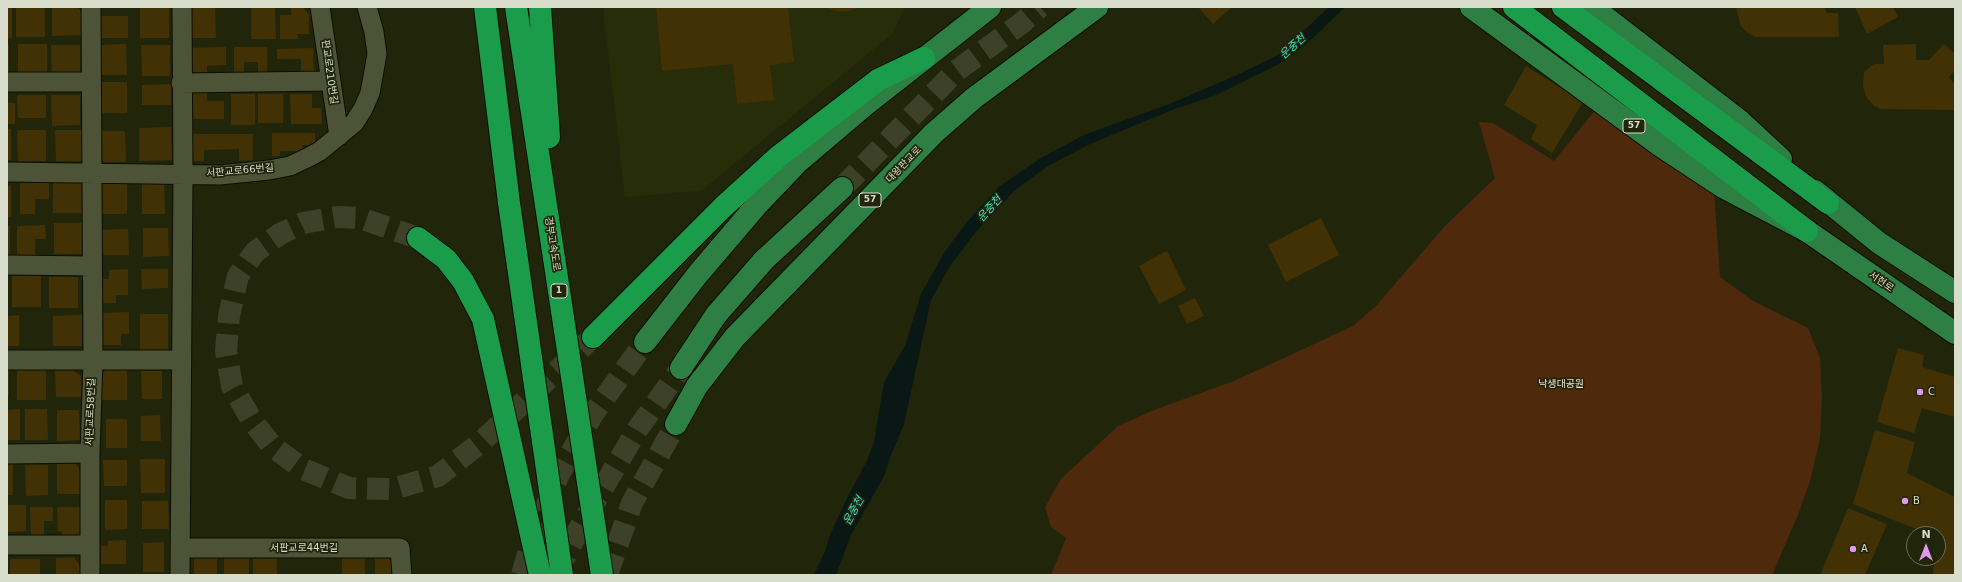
<!DOCTYPE html>
<meta charset="utf-8">
<style>
body{margin:0}
#map{position:relative;width:1962px;height:582px;overflow:hidden;background:#21260a;font-family:"DejaVu Sans",sans-serif}
canvas{display:block}
.frame{position:absolute;inset:0;border:8px solid #d9ddcc;pointer-events:none}
.north{position:absolute;left:1906px;top:526px;width:40px;height:40px;box-sizing:border-box;background:#21260a;border:1px solid #6b6f58;border-radius:50%;rotate:0deg;font-size:11px;font-weight:700;line-height:16px;text-align:center;color:#d9ddcc}
.north::after{content:'';display:block;margin:auto;width:14px;height:18px;background:#de98f2;clip-path:polygon(50% 0,100% 100%,50% 72%,0 100%)}
</style>
<div id="map">
<canvas width="1962" height="582"></canvas>
<div class="frame"></div>
<div class="north">N</div>
</div>
<script>
const ctx = document.querySelector('canvas').getContext('2d');
ctx.lineJoin = 'round';
function fill(path, color) { ctx.fillStyle = color; ctx.fill(path, 'evenodd'); }
const shape = rows => new Path2D(rows.map(r => 'M' + r).join(''));
function strokePath(path, color, width, dash) { ctx.strokeStyle = color; ctx.lineWidth = width; ctx.lineCap = dash ? 'butt' : 'round'; ctx.setLineDash(dash || []); ctx.stroke(path); }
function label(font, color, halo, rows, align = 'center') {
  ctx.font = font + ' "DejaVu Sans","Noto Sans KR",sans-serif'; ctx.lineWidth = 3.5; ctx.setLineDash([]); ctx.textBaseline = 'middle'; ctx.strokeStyle = halo; ctx.fillStyle = color; for (const [text, x, y, turn = 0] of rows) {
    ctx.save(); ctx.translate(x, y); ctx.rotate((+turn || 0) * Math.PI / 180); ctx.textAlign = isNaN(turn) ? turn : align; if (halo) ctx.strokeText(text, 0, 0); ctx.fillText(text, 0, 0); ctx.restore();
  }
}
const built = shape([
 [603,7,905,7,892,34,701,191,625,197]
]);
const green = shape([
 [1597,108,1714,190,1720,277,1753,301,1808,328,1820,358,1822,398,1820,438,1811,478,1798,515,1772,575,1051,575,1066,538,1051,527,1045,507,1061,479,1118,426,1154,410,1234,381,1286,357,1353,326,1376,306,1445,226,1495,178,1479,122,1493,123,1554,161]
]);
const water = shape([
 [1329,7,1345,7,1313,38,1285,61,1216,95,1172,110,1090,144,1048,166,1015,190,975,233,950,266,931,300,904,424,891,455,884,476,851,535,836,575,814,575,826,549,830,535,849,494,867,461,874,442,884,382,905,346,921,294,944,253,966,223,1000,186,1041,158,1084,135,1172,103,1237,75,1278,55]
]);
const building = shape([
 [7,7,12,7,12,38,7,38],
 [16,7,45,7,45,37,16,37],
 [52,7,77,7,81,11,81,35,52,36],
 [140,7,169,7,169,38,140,38],
 [189,7,215,7,216,38,190,38],
 [251,7,275,7,276,39,251,39],
 [291,7,302,7,309,14,309,34,297,34,298,39,280,39,280,15,291,15],
 [656,7,788,7,794,62,770,65,774,100,737,104,733,64,662,71],
 [825,7,860,7,846,12,836,11],
 [1198,7,1232,7,1213,24],
 [1736,7,1824,7,1827,13,1838,13,1839,37,1755,37,1748,33,1741,26],
 [1855,7,1893,7,1898,17,1867,34],
 [99,16,128,16,128,38,99,38],
 [18,44,47,44,47,75,18,75],
 [126,44,127,75,98,75,98,45],
 [1916,44,1916,60,1929,60,1944,44,1955,54,1955,70,1949,77,1955,85,1955,110,1882,109,1874,106,1867,98,1863,86,1864,72,1874,64,1884,64,1883,45],
 [7,45,9,45,9,76,7,76],
 [51,45,80,45,80,76,52,76],
 [141,45,170,45,170,76,142,76],
 [226,47,226,65,207,66,207,75,187,75,187,48],
 [234,47,267,47,267,72,258,72,258,62,244,62,244,72,234,72],
 [313,48,314,72,301,73,301,59,277,59,277,49],
 [1526,66,1583,102,1552,153,1531,139,1537,125,1504,105],
 [98,82,127,82,127,113,99,113],
 [171,84,171,105,142,105,142,85],
 [189,91,207,91,207,101,224,101,224,119,189,119],
 [231,94,255,94,255,125,231,125],
 [258,94,283,94,283,123,258,123],
 [290,94,312,94,312,108,321,108,322,124,291,124],
 [17,95,46,95,46,118,18,118],
 [51,95,80,95,80,125,52,126],
 [7,103,15,103,15,124,7,124],
 [171,127,172,160,139,161,139,128],
 [7,129,11,129,11,160,7,160],
 [17,130,46,130,46,161,18,161],
 [55,130,84,130,84,161,56,161],
 [97,131,125,131,126,162,104,162,97,153],
 [272,133,315,133,315,145,302,145,302,151,280,151,280,156,272,156],
 [189,134,253,134,253,160,239,161,239,149,204,150,204,161,189,161],
 [81,182,82,213,53,213,53,183],
 [20,183,49,183,49,199,35,199,35,214,20,214],
 [100,183,127,183,127,214,100,214],
 [164,183,165,214,142,214,142,184],
 [7,186,11,186,11,217,7,217],
 [1321,218,1339,255,1286,282,1268,245],
 [54,223,83,223,83,254,54,254],
 [45,225,46,239,35,239,35,256,17,256,17,226],
 [7,226,10,226,10,257,7,257],
 [143,228,168,228,169,256,143,257],
 [128,229,129,255,100,255,100,230],
 [1167,251,1186,290,1159,304,1139,266],
 [128,269,128,295,116,295,116,303,100,303,100,279,109,279,109,270],
 [141,269,168,269,168,288,142,289],
 [12,276,41,276,41,307,12,307],
 [49,277,78,277,78,308,49,308],
 [1195,298,1204,316,1187,324,1178,306],
 [129,312,129,334,121,334,121,345,100,345,100,313],
 [140,314,168,314,168,352,140,352],
 [19,315,19,346,7,346,7,316],
 [82,315,82,346,53,346,53,316],
 [1898,348,1924,355,1922,367,1955,377,1955,417,1922,408,1914,433,1877,422],
 [17,369,46,369,46,400,17,400],
 [55,369,71,369,81,376,81,397,56,397],
 [107,369,127,369,127,400,100,400,99,376],
 [7,371,9,371,9,395,7,395],
 [141,371,162,371,162,399,142,399],
 [20,409,20,440,7,440,7,410],
 [25,409,47,409,48,440,25,440],
 [57,410,79,410,80,440,57,441],
 [160,415,161,441,141,441,141,416],
 [106,419,127,419,127,448,106,448],
 [1875,430,1915,442,1907,473,1955,497,1955,575,1933,575,1934,558,1938,558,1938,534,1929,534,1853,504],
 [140,459,165,459,165,493,141,493],
 [103,460,127,460,127,486,104,486],
 [75,463,80,470,80,494,57,494,57,464],
 [7,464,13,464,13,495,7,495],
 [25,465,48,465,48,495,26,496],
 [105,500,127,500,127,529,105,530],
 [142,501,168,501,169,529,142,529],
 [7,505,26,505,26,531,7,532],
 [30,507,53,507,53,521,44,521,44,538,31,538],
 [57,507,80,507,80,533,73,540,62,540,62,531,58,531],
 [1848,508,1887,524,1865,575,1820,575],
 [126,540,126,564,101,564,101,546,108,546,108,541],
 [164,542,164,572,143,572,143,543],
 [249,556,249,575,224,575,224,557],
 [74,557,80,566,81,575,56,575,56,558],
 [194,557,217,557,217,575,194,575],
 [342,557,365,557,365,575,342,575],
 [375,557,387,557,395,565,395,575,375,575],
 [277,558,277,575,253,575,253,559],
 [10,559,40,559,40,575,10,575]
]);
const majorTunnel = shape([
 [842,188,956,71,1023,22,1040,7],
 [556,574,580,527,637,430,681,368],
 [522,575,528,554,558,476,593,414,645,342],
 [607,575,632,503,676,424]
]);
const highwayTunnel = shape([
 [418,238,360,218,337,217,303,223,280,234,255,252,238,276,229,316,226,351,232,386,251,419,272,446,303,469,349,488,392,489,438,476,480,443,593,337]
]);
const minor = shape([
 [320,7,339,136],
 [7,82,91,82],
 [181,83,330,81],
 [7,172,220,175,269,170,290,166,309,157,320,151,354,123,363,109,370,93,377,54,374,32,367,7],
 [7,265,92,266],
 [7,360,180,360],
 [7,454,90,453],
 [7,545,89,545],
 [180,548,400,548,402,575],
 [90,575,90,453,93,361,91,7],
 [180,575,183,174,182,7]
]);
const major = shape([
 [1471,7,1661,146,1723,187,1807,231,1955,333],
 [1592,7,1740,121,1781,159],
 [1815,191,1879,243,1955,292],
 [645,342,698,274,756,206,799,161,865,105,990,7],
 [681,368,716,315,764,260,842,188],
 [676,424,697,386,735,337,934,133,974,98,1097,7]
]);
const highway = shape([
 [485,7,509,203,562,575],
 [516,7,602,575],
 [540,7,549,137],
 [1514,7,1807,231],
 [1563,7,1828,203],
 [418,238,446,259,463,281,483,319,540,575],
 [593,337,723,207,779,156,878,80,924,58]
]);
const markers = [
 [1920,392,4,"#de98f2"],
 [1905,501,4,"#de98f2"],
 [1853,549,4,"#de98f2"]
];
const shields = [
 [1634,126,22],
 [870,200,22],
 [559,291,16]
];
const shieldNames = [
 ["57",1634,126],
 ["57",870,200],
 ["1",559,291]
];
const streetNames = [
 ["판교로210번길",329,72,82],
 ["대왕판교로",904,165,-46],
 ["서판교로66번길",240,171,-5],
 ["경부고속도로",552,244,81],
 ["서현로",1881,282,35],
 ["서판교로58번길",91,412,-88],
 ["서판교로44번길",304,548]
];
const parkNames = [
 ["낙생대공원",1561,384]
];
const poiNames = [
 ["C",1928,392],
 ["B",1913,501],
 ["A",1861,549]
];
const waterNames = [
 ["운중천",1293,47,-42],
 ["운중천",990,209,-48],
 ["운중천",854,511,-61]
];
fill(built, '#272d08');
fill(green, '#4f290c');
fill(water, '#091715');
fill(building, '#423105');
strokePath(majorTunnel, '#3d4127', 22, [22, 11]);
strokePath(highwayTunnel, '#3d4127', 22, [22, 11]);
strokePath(minor, '#0b0f00', 21);
strokePath(major, '#0b0f00', 24);
strokePath(highway, '#0b0f00', 24);
strokePath(minor, '#4d5336', 19);
strokePath(major, '#2e7f43', 22);
strokePath(highway, '#1a9c4b', 22);
for (const [x, y, r, color] of markers) { const dot = new Path2D(); dot.arc(x, y, r, 0, 2 * Math.PI); ctx.fillStyle = color; ctx.fill(dot); strokePath(dot, '#21260a', 1.5); }
for (const [x, y, w] of shields) { const box = new Path2D(); box.roundRect(x - w / 2, y - 7, w, 14, 3); ctx.fillStyle = '#21260a'; ctx.fill(box); strokePath(box, '#d9ddcc', 1); }
label('bold 9px', '#d9ddcc', null, shieldNames);
label('10px', '#d9ddcc', '#21260a', streetNames);
label('10px', '#f3e0d3', '#21260a', parkNames);
label('10px', '#d9ddcc', '#21260a', poiNames, 'left');
label('italic 11px', '#3fe3cd', '#21260a', waterNames);
</script>
